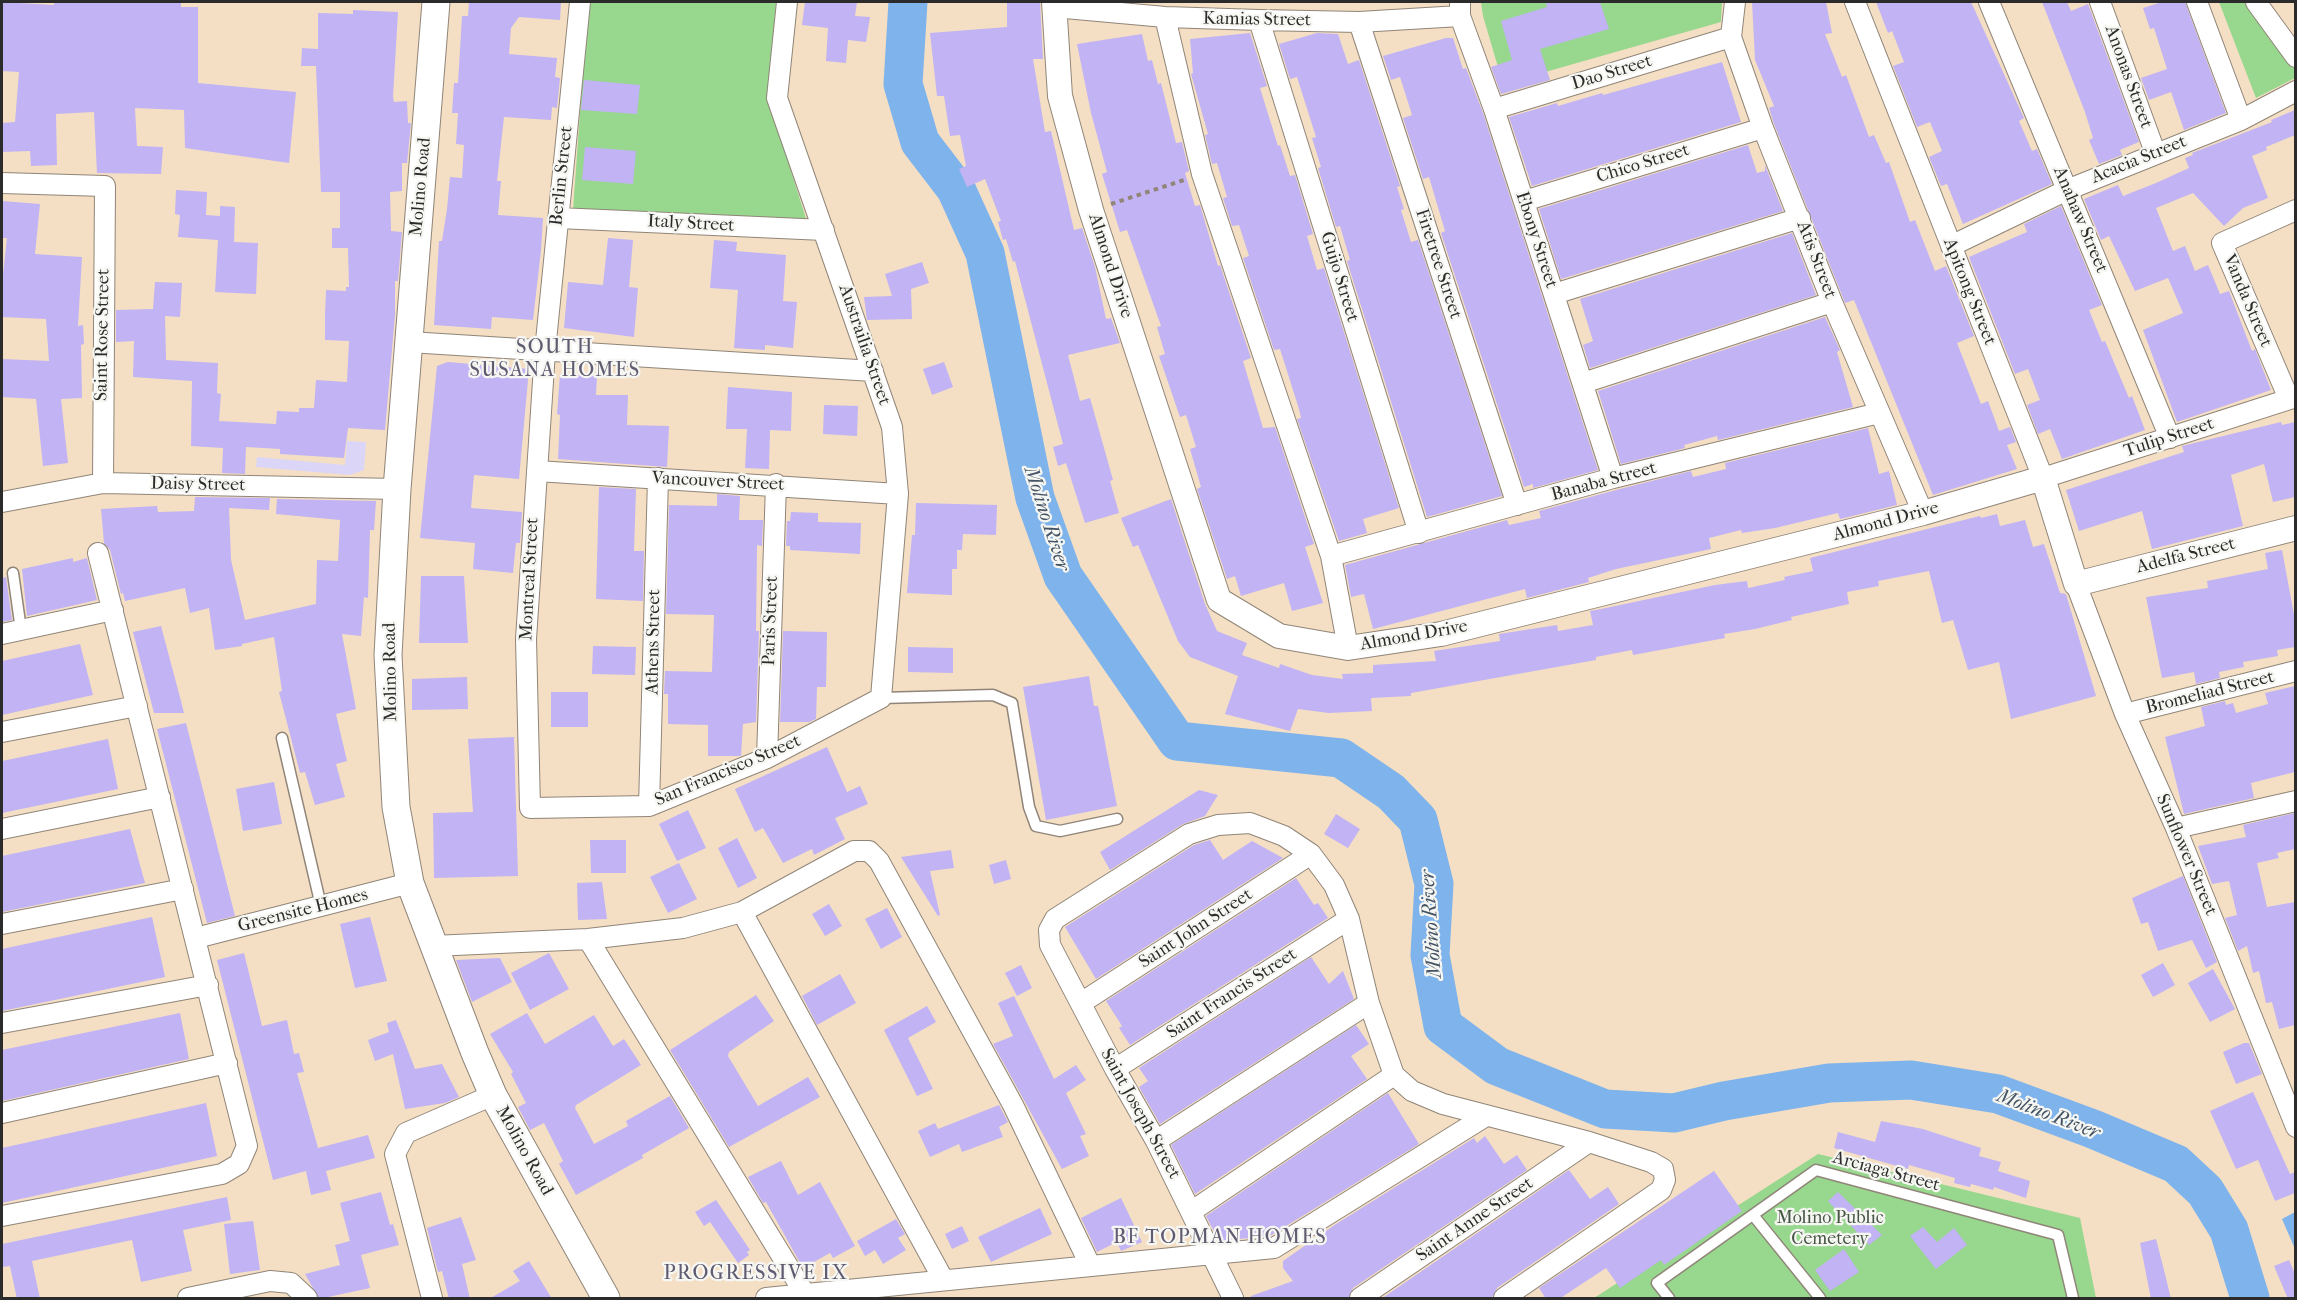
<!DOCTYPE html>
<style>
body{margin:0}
#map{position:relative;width:2297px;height:1300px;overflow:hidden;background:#f4dfc4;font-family:"IM FELL French Canon",serif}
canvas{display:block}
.frame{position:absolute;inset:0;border:3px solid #2b2b2b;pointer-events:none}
</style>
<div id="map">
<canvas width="2297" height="1300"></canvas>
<div class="frame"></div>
</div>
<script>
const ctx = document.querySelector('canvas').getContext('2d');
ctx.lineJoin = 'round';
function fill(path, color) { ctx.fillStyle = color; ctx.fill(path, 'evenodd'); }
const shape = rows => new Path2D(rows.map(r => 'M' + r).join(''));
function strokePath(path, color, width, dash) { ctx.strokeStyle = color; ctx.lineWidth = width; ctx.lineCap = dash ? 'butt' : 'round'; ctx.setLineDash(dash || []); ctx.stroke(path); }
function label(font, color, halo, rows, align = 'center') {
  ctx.font = font + ' "IM FELL French Canon",serif'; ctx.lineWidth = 4.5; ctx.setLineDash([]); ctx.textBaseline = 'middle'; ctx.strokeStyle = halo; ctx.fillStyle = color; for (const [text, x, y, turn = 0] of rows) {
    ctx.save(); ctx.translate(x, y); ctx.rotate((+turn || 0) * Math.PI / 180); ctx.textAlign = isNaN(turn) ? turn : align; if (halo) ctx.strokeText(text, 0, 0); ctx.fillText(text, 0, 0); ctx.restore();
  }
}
const built = shape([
 [347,441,366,442,364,470,350,475,256,467,257,457,345,465]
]);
const green = shape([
 [588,2,776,2,768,98,808,225,573,210],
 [1481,2,1722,2,1721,22,1503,84,1483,16],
 [2219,2,2253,2,2295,60,2295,78,2256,98],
 [1818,1154,2080,1218,2096,1298,1594,1298]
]);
const water = shape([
 [2295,1212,2295,1249,2282,1219]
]);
const river = shape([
 [908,2,903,84,920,142,956,189,985,253,1035,498,1063,576,1177,741,1341,758,1391,792,1418,820,1434,884,1430,955,1443,1026,1497,1066,1605,1109,1674,1113,1724,1101,1829,1083,1911,1080,1998,1094,2093,1129,2176,1164,2205,1191,2229,1230,2250,1298]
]);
const building = shape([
 [2,2,54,5,54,2,181,2,181,7,198,7,198,83,296,92,289,163,185,148,184,110,135,108,137,146,163,147,161,174,97,173,94,112,56,114,57,165,31,166,30,151,2,152,2,123,15,122,19,72,2,71],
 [469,2,561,2,560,20,519,17,511,28,509,54,557,58,555,77,560,78,557,108,552,107,551,120,504,117,497,181,501,181,498,215,543,218,541,250,533,320,492,317,491,329,434,325,439,241,442,241,447,209,450,177,462,178,464,145,456,144,458,113,452,113,454,83,458,83,462,16,468,16],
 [805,2,857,2,855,16,870,17,866,42,848,40,846,63,826,61,828,28,802,25],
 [1007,2,1040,2,1043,59,1033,59,1045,132,1051,131,1074,230,1082,228,1095,267,1106,319,1111,318,1120,343,1068,355,1080,401,1090,398,1113,480,1110,481,1119,513,1085,523,1066,463,1058,466,1053,447,1063,444,1015,261,1013,262,1006,239,1003,240,998,222,1001,221,985,179,967,187,959,169,966,166,960,135,950,136,944,96,937,96,930,33,1007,27],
 [1546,2,1600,2,1609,29,1540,49,1550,80,1501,94,1491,67,1512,60,1501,21,1547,7],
 [1752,2,1826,2,1832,33,1825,34,1842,77,1846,75,1869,137,1874,135,1886,163,1889,162,1910,222,1915,220,1935,271,1946,266,1974,336,1957,343,1981,404,1988,401,1999,431,2010,427,2016,442,2007,445,2017,469,1933,495,1854,300,1845,303,1774,124,1769,108,1774,106,1755,60],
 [1876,2,1971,2,2024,118,2019,121,2032,151,2037,149,2052,184,1963,224,1947,184,1941,186,1929,157,1942,151,1930,122,1917,127,1893,66,1904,62,1892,31,1888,33],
 [2042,2,2067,2,2071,11,2088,4,2139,142,2120,150,2122,155,2099,164,2089,140,2093,138,2085,112],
 [2162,2,2185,2,2226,113,2184,130,2171,92,2149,100,2141,78,2167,69,2154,28,2150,29,2143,8],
 [353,10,398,12,393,97,394,102,407,101,408,123,411,123,407,163,402,163,402,191,390,192,391,231,402,232,398,281,395,281,395,315,385,430,348,428,344,458,280,454,280,449,246,447,245,474,222,473,223,448,191,446,192,381,133,377,134,341,116,342,116,310,153,309,155,282,182,283,180,317,165,316,166,360,218,363,217,393,221,394,219,421,276,424,277,411,299,412,299,408,314,408,316,380,347,382,349,341,325,340,325,315,326,290,346,291,346,287,349,287,348,248,332,248,332,228,340,228,340,192,321,192,316,66,301,66,302,48,318,49,318,13,353,14],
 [1250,33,1267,86,1260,88,1278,146,1280,145,1290,176,1295,175,1313,234,1307,236,1317,270,1324,268,1399,508,1363,519,1367,533,1339,541,1297,419,1301,418,1299,409,1280,349,1274,350,1243,258,1249,256,1239,225,1232,226,1223,198,1227,197,1217,163,1212,164,1205,135,1208,134,1191,74,1193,73,1190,39],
 [1317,33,1338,34,1348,64,1359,60,1400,186,1397,187,1404,209,1401,210,1411,242,1418,240,1502,496,1427,517,1347,261,1350,260,1340,226,1336,227,1318,168,1321,167,1312,138,1316,137,1297,77,1290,79,1279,44],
 [1142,34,1148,61,1152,60,1158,84,1161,83,1176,143,1182,142,1189,171,1185,173,1195,206,1200,205,1218,266,1220,265,1251,358,1243,361,1263,428,1275,427,1314,544,1305,547,1323,603,1292,611,1284,583,1241,596,1235,576,1227,579,1197,489,1201,487,1190,449,1196,447,1186,415,1180,417,1159,356,1165,354,1157,327,1161,326,1127,230,1120,232,1102,174,1107,172,1091,113,1077,44],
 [1446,38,1453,38,1463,69,1466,68,1483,113,1598,470,1533,488,1533,484,1524,487,1441,233,1445,231,1429,177,1423,179,1403,118,1412,115,1400,77,1391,80,1383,56],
 [1722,62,1741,122,1532,186,1509,117,1557,103,1558,106,1602,93,1603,95],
 [584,80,640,85,637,114,581,110],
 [2295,110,2295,135,2266,147,2267,150,2252,156,2268,198,2243,208,2224,226,2193,193,2156,208,2173,251,2185,246,2195,271,2208,265,2220,294,2229,291,2252,351,2255,349,2271,390,2177,422,2143,330,2183,313,2168,278,2135,291,2109,236,2101,240,2084,199,2118,185,2123,196,2156,183,2189,168,2185,158,2193,155,2192,153,2272,122,2271,120],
 [1748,145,1757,173,1765,171,1765,165,1783,211,1561,279,1539,209],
 [585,147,636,151,633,184,582,180],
 [176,190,207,192,206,215,220,216,220,206,235,207,234,242,258,243,256,294,215,292,218,240,178,237,180,215,175,214],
 [2,201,40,204,35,254,82,257,78,326,83,325,84,344,81,345,82,398,61,399,68,463,43,466,36,399,2,397,2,359,49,361,46,319,2,317,2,283,7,238,2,238],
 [2061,206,2102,305,2089,310,2102,342,2105,341,2129,398,2132,396,2145,430,2062,459,2050,429,2038,434,2027,405,2040,400,2028,369,2015,374,1969,257,2027,232,2024,224],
 [1792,233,1816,295,1590,368,1583,345,1593,341,1580,299],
 [608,238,633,240,629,287,638,288,634,337,564,328,568,282,603,285],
 [714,240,737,242,736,251,786,255,783,301,797,302,793,348,765,345,765,350,734,348,738,290,710,288],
 [922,262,929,283,911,289,912,319,867,320,864,297,892,296,885,274],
 [1825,317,1840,350,1837,352,1853,407,1718,440,1717,436,1684,445,1685,448,1621,464,1598,391],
 [448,362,529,369,519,479,474,475,471,508,522,512,520,543,516,543,513,573,473,569,475,543,420,538,437,366],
 [944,362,953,387,932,395,923,369],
 [560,374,597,376,596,395,628,395,627,425,669,426,667,467,558,459,560,415,557,414],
 [728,387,792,392,791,431,770,430,769,469,745,468,747,429,726,429],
 [824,405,858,406,857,436,823,434],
 [2281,422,2282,425,2295,422,2295,497,2273,502,2264,464,2231,475,2243,526,2152,549,2142,511,2079,531,2066,490,2184,452,2182,446],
 [1868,428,1879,474,1889,471,1897,505,1840,519,1838,513,1775,528,1742,533,1741,530,1709,538,1711,549,1616,569,1588,578,1589,582,1527,598,1525,589,1373,629,1364,594,1351,597,1345,565,1507,520,1509,525,1541,518,1539,511,1616,490,1691,471,1693,477,1726,469,1725,463],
 [599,487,636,489,634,551,644,551,643,601,596,599],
 [717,494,740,496,739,520,763,520,762,546,757,545,756,631,759,631,756,722,743,724,741,756,708,756,708,725,668,724,668,694,664,694,665,671,712,672,714,615,666,614,669,505,717,506],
 [195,497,270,498,269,510,229,508,231,560,245,620,316,604,317,560,338,561,340,520,276,514,277,499,376,501,374,530,370,530,368,598,364,597,361,636,342,634,356,709,336,714,347,761,336,764,345,797,315,805,305,772,300,773,279,692,282,691,274,637,242,644,242,646,215,650,209,608,190,613,185,588,125,601,123,593,121,594,110,550,104,543,101,509,157,506,158,512,194,511],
 [1171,499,1205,604,1217,631,1247,643,1242,655,1279,668,1280,664,1312,675,1343,679,1342,674,1373,673,1373,665,1436,661,1434,651,1500,641,1499,634,1557,625,1558,631,1593,625,1590,611,1601,609,1715,585,1747,581,1748,588,1785,580,1784,577,1813,571,1810,558,1980,516,1981,518,1997,514,2000,526,2025,520,2033,547,2044,544,2060,593,2066,594,2096,696,2011,719,1999,662,1968,670,1953,620,1942,623,1929,571,1878,581,1879,586,1847,592,1849,604,1791,617,1792,620,1755,629,1724,634,1725,638,1633,655,1632,650,1596,657,1596,660,1411,693,1411,696,1371,698,1372,711,1329,713,1298,709,1290,731,1225,714,1238,676,1190,657,1178,641,1138,545,1133,547,1121,518],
 [916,503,997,505,996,535,963,534,962,550,957,550,957,569,952,569,952,595,907,593,912,535,915,535],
 [791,512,818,513,818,522,861,523,860,554,790,550,790,546,786,546,787,521,790,521],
 [2282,550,2295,620,2295,647,2277,650,2278,656,2243,662,2244,667,2219,672,2220,678,2196,684,2194,672,2162,678,2146,597,2208,588,2207,581,2268,569,2265,553],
 [73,558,73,562,87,558,97,600,27,616,22,569],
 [421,576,464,576,468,643,419,643],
 [6,577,12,620,2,622,2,578],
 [161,626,181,701,184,713,154,713,133,632],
 [783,631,827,632,826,687,817,687,816,719,809,722,780,722],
 [80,644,93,695,2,715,2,661],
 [593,646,636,647,635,675,592,674],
 [908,647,953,648,953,673,908,672],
 [1089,676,1094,706,1098,706,1117,806,1046,820,1023,687],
 [467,677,468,709,412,710,412,679],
 [2295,686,2295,772,2251,783,2254,798,2184,814,2165,737,2205,726,2201,707,2225,701,2226,705,2233,703,2236,713,2268,704,2265,693],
 [551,692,588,692,588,727,551,727],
 [186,723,235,916,207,923,157,729],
 [514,737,518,876,434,878,433,813,473,812,468,739],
 [108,739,118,789,2,813,2,761],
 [827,747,847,792,860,786,868,804,835,818,845,839,814,855,812,849,783,863,763,828,755,832,735,789],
 [274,782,282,824,243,831,236,789],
 [1199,790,1218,795,1205,816,1183,824,1110,870,1100,852],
 [688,810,706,848,677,861,659,824],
 [2295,813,2295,849,2277,853,2279,858,2257,863,2267,907,2295,902,2295,1025,2279,1029,2272,1002,2266,1003,2259,971,2253,973,2247,946,2238,951,2225,918,2237,915,2229,881,2212,884,2198,846,2246,837,2243,825],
 [1336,814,1360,829,1348,848,1324,834],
 [130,829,145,883,2,912,2,856],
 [737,838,757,878,738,888,718,848],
 [590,840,626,840,626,873,591,873],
 [1210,840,1223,860,1252,841,1283,858,1096,979,1065,927,1194,845],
 [951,850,954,868,930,871,940,915,938,916,901,857],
 [1006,860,1011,879,994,884,989,865],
 [679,863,697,899,668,913,650,877],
 [2183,876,2217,962,2206,968,2192,940,2158,951,2148,922,2141,924,2132,898],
 [1296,878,1314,905,1318,903,1328,918,1130,1045,1119,1028,1122,1026,1106,1001],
 [602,882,607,919,578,920,577,883],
 [829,904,842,926,825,936,812,914],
 [887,908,902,937,881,949,865,919],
 [152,917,165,977,2,1011,2,949],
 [370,917,387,981,355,988,340,924],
 [244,953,262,1026,287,1020,294,1054,299,1053,304,1072,297,1073,318,1148,368,1135,375,1158,326,1171,331,1190,311,1195,306,1171,273,1180,217,960],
 [549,953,569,989,530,1010,511,973],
 [1311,957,1329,984,1343,971,1354,999,1160,1124,1139,1087,1148,1081,1139,1068],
 [500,958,512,982,472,1002,456,960],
 [2163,963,2175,985,2153,997,2141,975],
 [1021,965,1032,988,1017,996,1005,973],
 [2213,969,2235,1009,2210,1022,2188,983],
 [840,974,856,1003,817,1025,802,996],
 [756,995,774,1021,729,1052,728,1056,758,1106,808,1077,820,1097,729,1147,670,1050],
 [1014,996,1054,1079,1076,1065,1086,1080,1066,1093,1086,1134,1080,1136,1089,1156,1062,1169,993,1044,1013,1036,998,1003],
 [927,1006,936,1022,908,1038,933,1089,917,1096,884,1030],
 [180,1013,189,1059,2,1101,2,1050],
 [527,1013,545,1044,594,1015,613,1046,624,1039,641,1065,576,1105,575,1108,594,1144,628,1126,626,1121,670,1096,689,1128,642,1155,643,1158,576,1195,559,1164,563,1161,544,1123,530,1130,518,1107,526,1103,511,1074,513,1072,490,1034],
 [396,1020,415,1069,442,1064,459,1097,445,1103,405,1109,393,1054,375,1061,368,1040,389,1032,387,1023],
 [1356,1025,1369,1044,1351,1056,1367,1079,1195,1194,1171,1145],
 [2244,1043,2249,1043,2262,1074,2236,1084,2223,1052],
 [2253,1092,2290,1174,2295,1172,2295,1193,2275,1201,2258,1160,2236,1169,2210,1111],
 [1388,1093,1419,1144,1270,1236,1219,1241,1206,1216],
 [206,1103,217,1156,2,1203,2,1148],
 [999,1105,1008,1122,999,1127,1003,1137,962,1152,959,1144,930,1157,918,1131,935,1123,938,1129],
 [1881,1121,1923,1129,1981,1148,1979,1156,2001,1162,1998,1171,2030,1181,2026,1198,1994,1187,1993,1190,1971,1184,1970,1187,1954,1183,1955,1178,1909,1165,1908,1169,1890,1164,1834,1148,1838,1132,1875,1142],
 [1485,1136,1504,1164,1517,1155,1527,1170,1353,1288,1348,1299,1251,1299,1251,1296,1293,1281,1283,1268,1283,1261,1336,1224,1474,1138,1477,1143],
 [781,1161,798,1195,820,1182,855,1246,833,1258,830,1253,803,1268,766,1202,763,1203,748,1177],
 [1569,1170,1590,1199,1608,1187,1619,1204,1497,1288,1493,1296,1489,1299,1381,1299],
 [1714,1171,1742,1211,1664,1265,1661,1260,1620,1288,1606,1268,1559,1299,1546,1299,1539,1288],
 [381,1192,390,1225,393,1224,399,1245,361,1255,370,1288,319,1299,305,1274,340,1265,335,1245,350,1241,340,1203],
 [1838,1192,1882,1235,1869,1245,1828,1201],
 [227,1197,231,1220,183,1230,192,1271,141,1282,132,1240,32,1261,40,1299,17,1299,10,1266,2,1267,2,1244],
 [1121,1198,1142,1242,1121,1251,1117,1242,1097,1252,1081,1218],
 [716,1200,750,1250,747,1252,749,1255,738,1263,710,1222,704,1226,695,1212],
 [1040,1208,1052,1234,991,1262,978,1237],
 [461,1217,476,1260,462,1264,470,1299,449,1299,442,1271,438,1272,427,1228],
 [896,1219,905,1234,898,1238,906,1250,883,1264,875,1250,865,1256,857,1241],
 [253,1221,260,1270,230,1274,224,1224],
 [962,1226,969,1241,952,1249,945,1234],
 [1923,1227,1937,1242,1954,1228,1967,1245,1936,1269,1910,1236],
 [2156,1239,2165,1274,2171,1299,2151,1299,2140,1243],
 [1844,1249,1859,1272,1830,1291,1815,1270],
 [2289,1260,2295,1274,2295,1299,2288,1299,2274,1266],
 [529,1261,552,1299,489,1299,520,1281,513,1271]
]);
const path = shape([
 [1111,204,1184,180]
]);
const service = shape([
 [13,573,21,630],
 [881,698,993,695,1012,703,1029,807,1036,826,1060,831,1117,819],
 [282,738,321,906],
 [1753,1215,1820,1298],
 [1669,1298,1657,1283,1816,1170,2058,1235,2073,1298]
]);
const minor = shape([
 [580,2,545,351,526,639,530,808,649,806,767,758,881,698,898,494,892,427,777,98,787,2],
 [1460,2,1460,16,1494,109,1613,478],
 [1735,2,1731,37,1763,128,1832,302,1923,513],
 [1855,2,2043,478,2296,397],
 [1989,2,2170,438],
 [2100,2,2155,152],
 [2197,2,2241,120],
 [2256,2,2296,57],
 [1054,7,1165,17,1259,20,1359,22,1460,16],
 [1165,17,1202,174,1331,556,1348,648],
 [1259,20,1419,533],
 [1359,22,1517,505],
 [1494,109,1731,37],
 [2,183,105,186,103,483],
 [1524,201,1763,128],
 [558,218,824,230],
 [1951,246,2067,190,2241,120,2296,91],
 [1554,294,1800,218],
 [409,342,873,371],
 [1583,383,1832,302],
 [2289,399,2222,243,2296,210],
 [537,471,898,494],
 [2,502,103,483,397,489],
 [1331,556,1613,478,1879,413],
 [2076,584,2125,714,2176,828,2296,1127],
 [2,634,113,610],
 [2125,714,2296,671],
 [2,732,137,706],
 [767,758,776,484],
 [649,806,658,478],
 [2176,828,2296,801],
 [2,829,160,797],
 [742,912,943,1279],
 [2,924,183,889],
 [196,938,410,883],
 [588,939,805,1294],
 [433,946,588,939,683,928,742,912,854,851,869,851,879,861,1013,1105,1090,1265],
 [1081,1003,1311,854],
 [2,1023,208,985],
 [1115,1069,1349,919],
 [2,1113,227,1063],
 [1156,1141,1369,1003],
 [1192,1211,1394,1075],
 [2,1216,222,1174,239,1164,247,1146,98,553],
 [188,1298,270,1281,291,1283,307,1298],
 [432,1298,395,1154,406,1133,493,1095],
 [766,1298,1274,1248,1486,1116],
 [1233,1298,1156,1141,1115,1069,1050,945,1049,930,1055,919,1189,834,1218,825,1250,823,1284,836,1311,854,1334,885,1349,919,1369,1003,1394,1075,1412,1091,1443,1104,1589,1142,1651,1162,1663,1169,1665,1180,1661,1190,1504,1298],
 [1360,1298,1589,1142]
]);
const tertiary = shape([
 [1054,2,1060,96,1091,210,1219,600,1279,636,1348,648,1441,634,1923,513,2043,478,2076,584,2296,528]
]);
const secondary = shape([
 [436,2,397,489,388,655,396,807,410,883,475,1053,493,1095,606,1298]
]);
const streetNames = [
 ["Kamias Street",1257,20,1],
 ["Dao Street",1612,73,-17],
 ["Anonas Street",2128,77,70],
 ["Acacia Street",2139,160,-22],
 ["Chico Street",1643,164,-17],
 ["Berlin Street",562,176,-84],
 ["Molino Road",421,187,-85],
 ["Anahaw Street",2080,220,67],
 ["Italy Street",691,224,3],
 ["Ebony Street",1536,240,72],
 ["Atis Street",1816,260,69],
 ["Firetree Street",1438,264,72],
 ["Almond Drive",1110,266,72],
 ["Guijo Street",1339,277,73],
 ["Apitong Street",1969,292,68],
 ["Vanda Street",2247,301,67],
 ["Saint Rose Street",103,335,-89],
 ["Austrailia Street",864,345,71],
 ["Tulip Street",2169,438,-18],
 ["Vancouver Street",718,482,3],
 ["Banaba Street",1604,482,-15],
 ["Daisy Street",198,485,1],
 ["Almond Drive",1886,522,-15],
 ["Adelfa Street",2186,556,-14],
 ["Montreal Street",530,579,-87],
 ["Paris Street",771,621,-88],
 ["Almond Drive",1414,636,-10],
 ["Athens Street",654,642,-89],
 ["Molino Road",391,672,-91],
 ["Bromeliad Street",2210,693,-14],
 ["San Francisco Street",728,771,-23],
 ["Sunflower Street",2186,855,67],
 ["Greensite Homes",303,911,-14],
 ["Saint John Street",1196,929,-33],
 ["Saint Francis Street",1232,994,-33],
 ["Saint Joseph Street",1140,1114,61],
 ["Molino Road",524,1151,61],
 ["Arciaga Street",1886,1172,15],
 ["Saint Anne Street",1475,1220,-34]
];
const parkNames = [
 ["Molino Public",1830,1219],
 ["Cemetery",1830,1240]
];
const neighbourhoodNames = [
 ["SOUTH",555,348],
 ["SUSANA HOMES",555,371],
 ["BF TOPMAN HOMES",1220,1238],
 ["PROGRESSIVE IX",756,1274]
];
const waterNames = [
 ["Molino River",1046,519,72],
 ["Molino River",1432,924,-94],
 ["Molino River",2048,1115,21]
];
fill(built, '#dbd6f7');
fill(green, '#97d78e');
fill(water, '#7eb3ec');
strokePath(river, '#7eb3ec', 39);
fill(building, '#c1b3f4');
strokePath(service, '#908578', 13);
strokePath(minor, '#908578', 22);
strokePath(tertiary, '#908578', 26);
strokePath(secondary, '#908578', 29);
strokePath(path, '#908578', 4, [4.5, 4.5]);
strokePath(service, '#fff', 10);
strokePath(minor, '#fff', 20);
strokePath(tertiary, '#fff', 24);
strokePath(secondary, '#fff', 27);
label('18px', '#2b2b2b', '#f6f6f2', streetNames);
label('18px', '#465644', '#f6f6f2', parkNames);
ctx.letterSpacing = '1.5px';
label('20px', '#605b71', '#f6f6f2', neighbourhoodNames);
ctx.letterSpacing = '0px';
label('italic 20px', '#445465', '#f6f6f2', waterNames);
</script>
